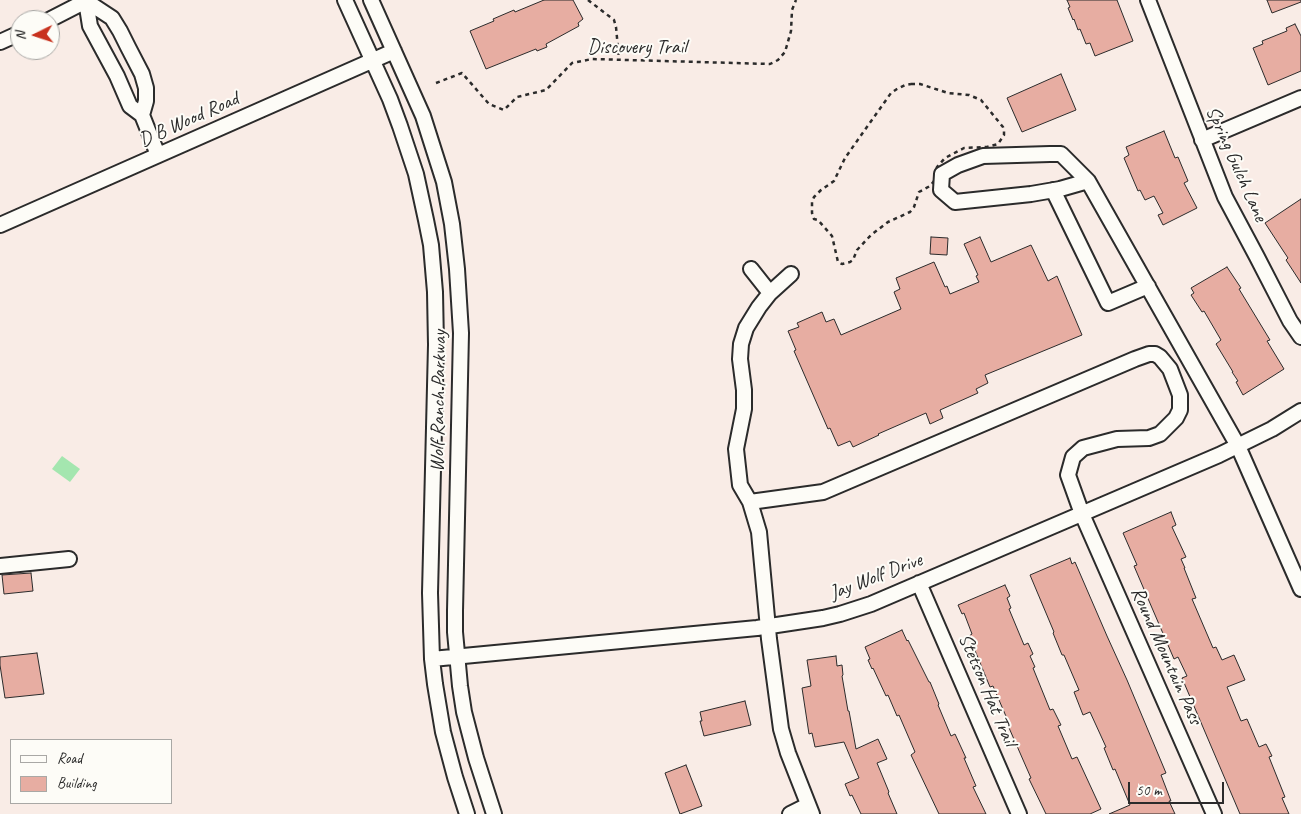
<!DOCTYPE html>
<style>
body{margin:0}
#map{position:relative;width:1301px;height:814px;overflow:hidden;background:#f9ece6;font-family:Caveat,sans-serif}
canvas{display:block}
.legend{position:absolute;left:10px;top:739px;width:162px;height:65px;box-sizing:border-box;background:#fdfcf7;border:1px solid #a9a8a5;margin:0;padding:6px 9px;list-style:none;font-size:15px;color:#2b2b2b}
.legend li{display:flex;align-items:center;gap:10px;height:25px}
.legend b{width:25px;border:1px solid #a9a8a5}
.north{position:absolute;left:10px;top:10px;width:50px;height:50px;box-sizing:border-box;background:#fdfcf7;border:1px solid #a9a8a5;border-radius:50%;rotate:266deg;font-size:14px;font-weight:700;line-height:20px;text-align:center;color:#2b2b2b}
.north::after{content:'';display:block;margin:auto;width:18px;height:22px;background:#c8321e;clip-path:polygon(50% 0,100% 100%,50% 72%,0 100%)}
.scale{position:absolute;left:1128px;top:782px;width:96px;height:22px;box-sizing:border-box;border:2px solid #2b2b2b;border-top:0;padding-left:6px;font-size:15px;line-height:18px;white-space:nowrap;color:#2b2b2b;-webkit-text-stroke:4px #fdfcf7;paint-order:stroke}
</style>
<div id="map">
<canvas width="1301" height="814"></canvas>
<ul class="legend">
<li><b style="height:6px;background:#fdfcf7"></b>Road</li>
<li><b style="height:14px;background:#e7ada2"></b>Building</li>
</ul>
<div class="north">N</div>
<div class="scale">50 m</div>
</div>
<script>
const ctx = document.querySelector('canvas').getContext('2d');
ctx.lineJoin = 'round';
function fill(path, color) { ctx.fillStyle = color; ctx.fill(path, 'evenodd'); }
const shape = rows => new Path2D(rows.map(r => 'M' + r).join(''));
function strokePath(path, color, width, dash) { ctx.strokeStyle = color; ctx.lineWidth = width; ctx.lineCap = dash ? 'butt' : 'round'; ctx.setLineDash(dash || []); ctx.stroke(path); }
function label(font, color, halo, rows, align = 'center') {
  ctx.font = font + ' Caveat,sans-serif'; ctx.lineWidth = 4; ctx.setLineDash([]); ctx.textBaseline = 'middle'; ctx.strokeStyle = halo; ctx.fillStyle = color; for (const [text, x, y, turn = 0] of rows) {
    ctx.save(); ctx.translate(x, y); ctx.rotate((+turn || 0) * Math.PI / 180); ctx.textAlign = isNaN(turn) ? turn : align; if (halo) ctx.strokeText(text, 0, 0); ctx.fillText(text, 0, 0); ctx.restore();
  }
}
const green = shape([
 [62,456,80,469,70,482,52,469]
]);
const building = shape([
 [544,0,573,0,583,19,578,23,579,26,546,44,547,47,537,51,536,49,486,69,470,31,494,21,493,19,514,10,515,12,544,0],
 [1067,0,1117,0,1133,41,1095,56,1090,43,1086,44,1080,29,1078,30,1074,19,1073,20,1068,8,1070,7,1067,0],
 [1267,0,1301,0,1301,2,1272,13,1267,0],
 [1295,24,1301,36,1301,71,1268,85,1253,48,1263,44,1262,41,1287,31,1286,28,1295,24],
 [1061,74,1076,110,1022,132,1007,98,1061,74],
 [1164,131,1175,158,1178,157,1188,181,1184,183,1197,208,1163,225,1158,215,1163,213,1154,196,1145,200,1140,190,1138,191,1124,158,1129,155,1126,147,1164,131],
 [1301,199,1301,283,1286,260,1288,258,1282,249,1265,223,1301,199],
 [931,237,948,238,947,255,930,254,931,237],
 [980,237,991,262,1031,245,1048,281,1057,276,1082,335,985,375,988,383,976,389,978,393,940,410,943,418,930,424,926,413,878,434,879,435,853,447,850,441,838,446,830,428,828,429,794,351,796,350,788,331,799,327,797,323,822,312,826,322,834,319,841,335,901,309,894,292,900,289,896,278,934,262,945,287,947,286,950,294,979,282,976,276,978,275,964,244,980,237],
 [1227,267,1241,288,1239,289,1270,340,1267,341,1284,369,1243,395,1236,382,1238,381,1232,372,1233,372,1216,344,1221,340,1204,311,1202,312,1191,295,1194,293,1191,288,1227,267],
 [1171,512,1176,525,1172,527,1186,557,1181,559,1185,568,1184,568,1196,598,1192,599,1213,648,1216,647,1222,660,1234,655,1245,680,1227,687,1241,721,1247,719,1259,747,1266,744,1272,756,1269,757,1285,797,1282,798,1289,814,1240,814,1182,678,1187,676,1178,657,1174,659,1146,594,1134,566,1137,565,1123,533,1171,512],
 [1070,558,1072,564,1075,562,1107,636,1127,680,1166,773,1161,775,1171,801,1169,801,1175,814,1109,814,1130,805,1115,769,1113,770,1104,748,1106,747,1090,712,1083,715,1074,692,1079,690,1064,655,1062,655,1053,633,1054,632,1030,575,1070,558],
 [31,573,33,591,4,594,2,575,31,573],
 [1005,585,1010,596,1007,598,1011,608,1009,609,1024,645,1028,643,1033,654,1030,656,1035,667,1033,668,1050,710,1053,709,1061,725,1058,726,1072,759,1077,757,1101,809,1090,814,1046,814,1029,779,1031,778,1006,721,1008,721,993,686,990,687,969,636,972,634,964,613,962,614,958,605,1005,585],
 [902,630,907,641,908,640,929,682,930,682,939,704,938,705,951,736,955,734,966,758,964,758,976,786,973,787,986,814,939,814,911,755,915,752,899,715,897,716,888,695,886,696,873,668,872,669,868,660,870,659,865,647,902,630],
 [37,653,44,694,5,698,0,665,0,657,37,653],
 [836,656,837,666,842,665,843,675,842,676,848,711,849,711,856,749,878,739,887,759,877,763,889,792,888,793,897,814,861,814,852,795,850,796,845,784,859,778,844,742,815,747,812,733,809,734,802,688,811,686,807,660,836,656],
 [745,701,751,725,704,736,700,721,702,721,700,712,745,701],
 [686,765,702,806,680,814,665,773,686,765]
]);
const path = shape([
 [588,0,614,20,616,27,619,59],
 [436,83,462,73,489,104,504,110,517,97,546,90,572,63,592,59,770,64,778,60,785,52,791,31,792,10,796,0],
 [911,84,920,84,948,93,969,95,981,100,1003,127,1004,131,1004,135,998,144,987,147,964,148,945,158,937,167,934,181,930,186,919,192,914,207,910,212,888,222,871,235,857,250,853,260,850,262,842,264,838,262,832,236,818,220,814,219,812,213,812,202,814,197,821,190,834,181,845,158,891,93,897,89,905,85,911,84]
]);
const minor = shape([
 [345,0,390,99,400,126,416,174,426,220,431,245,435,292,436,345,430,593,432,659,435,684,443,732,455,777,467,814],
 [371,0,423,116,444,182,452,224,457,269,461,333,455,611,455,632,460,686,464,712,476,758,494,814],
 [1148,0,1225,197,1257,257,1290,321,1301,337],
 [86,1,90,26,117,76,130,106,142,115,158,155],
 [86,1,112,18,120,31,128,47,142,74,146,88,146,101,142,115],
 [49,20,86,1,85,0],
 [0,42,20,33],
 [1202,140,1301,98],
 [1088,181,1060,189,1031,194,955,202,941,190,942,174,958,165,983,156,1050,154,1061,154,1088,181,1238,446,1301,589],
 [1053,190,1108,303,1148,286],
 [0,225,394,51],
 [751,269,770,293],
 [791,274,770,293,759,307,746,328,741,344,740,359,744,390,744,409,736,449,740,485,750,502,759,532,769,639,781,729,788,753,812,814],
 [750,502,823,492,1135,359,1149,354,1155,354,1160,357,1170,369,1180,395,1180,410,1176,418,1160,434,1149,438,1117,439,1083,448,1073,457,1068,475,1082,514,1214,814],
 [0,566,69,559],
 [919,583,1019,814],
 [432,659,757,628,823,618,840,614,871,604,1219,455,1272,429,1301,411],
 [790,814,808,805]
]);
const streetNames = [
 ["Discovery Trail",637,48],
 ["D B Wood Road",189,120,-24],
 ["Spring Gulch Lane",1236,164,66],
 ["Wolf Ranch Parkway",439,401,-89],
 ["Jay Wolf Drive",876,577,-21],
 ["Round Mountain Pass",1166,656,66],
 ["Stetson Hat Trail",987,690,67]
];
fill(green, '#a4e6af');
fill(building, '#e7ada2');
strokePath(building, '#2b2b2b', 1);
strokePath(minor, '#2b2b2b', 18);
strokePath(path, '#2b2b2b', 2.5, [4, 4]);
strokePath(minor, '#fdfcf7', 14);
label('20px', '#2b2b2b', '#fdfcf7', streetNames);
</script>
